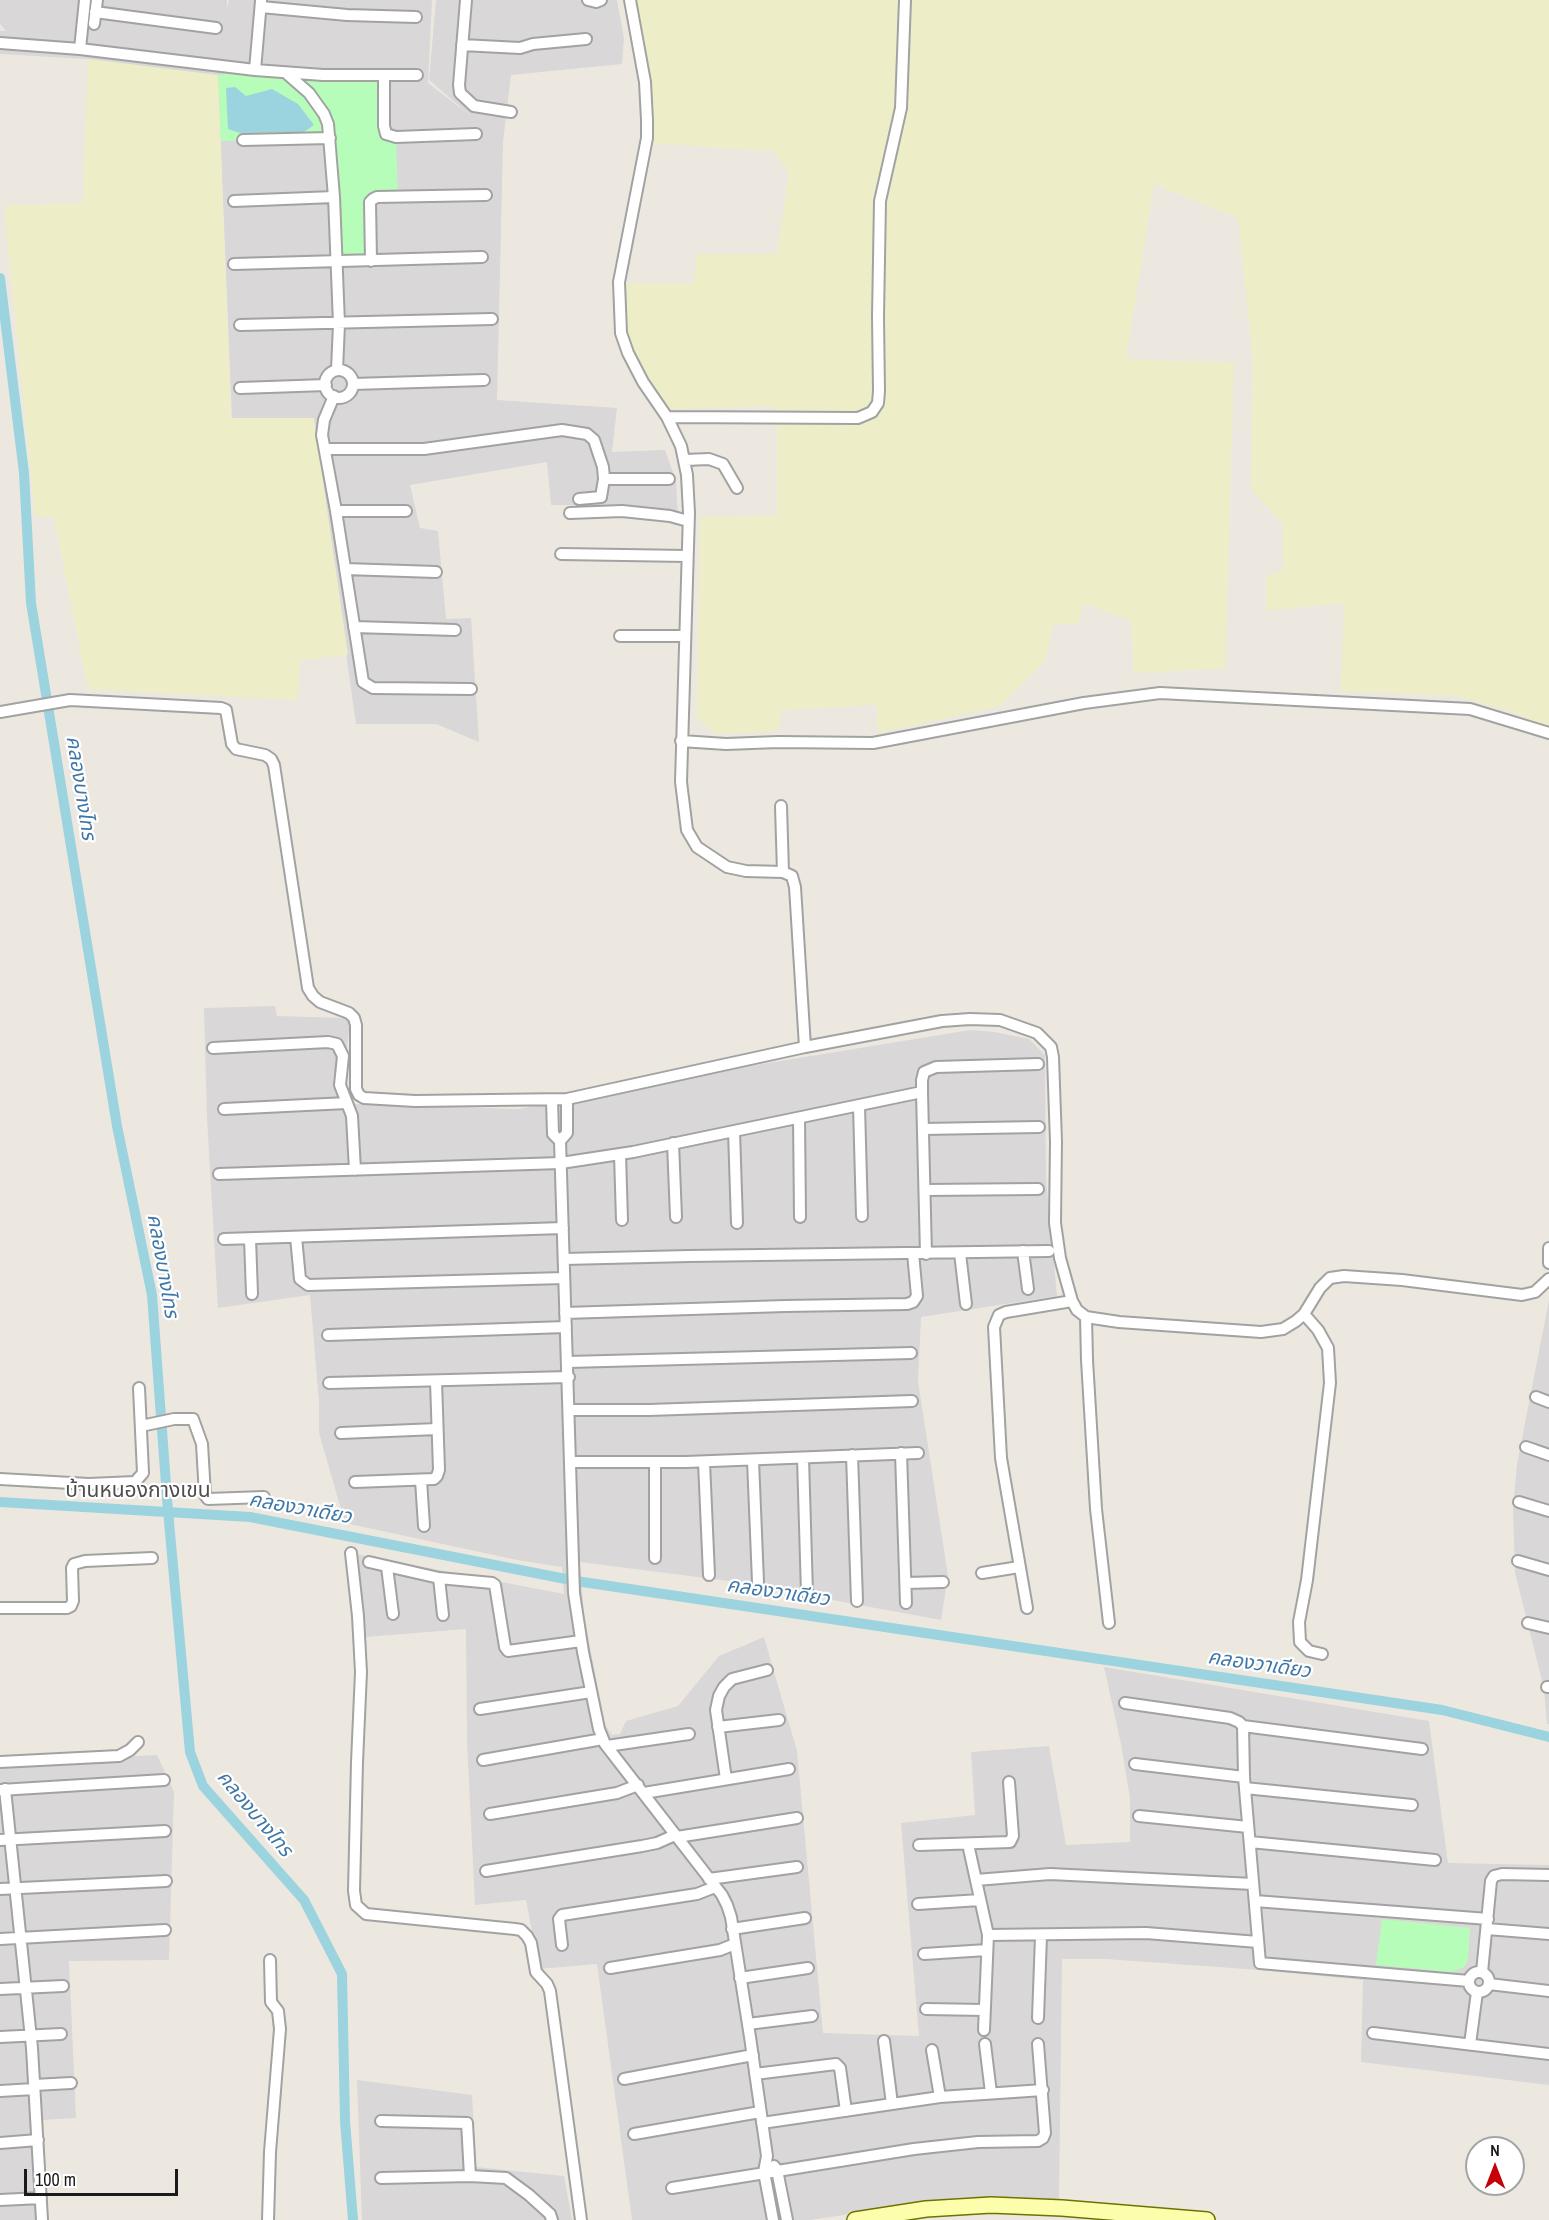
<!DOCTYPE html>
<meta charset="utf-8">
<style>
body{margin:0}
#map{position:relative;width:1549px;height:2220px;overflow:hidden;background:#ede8df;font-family:"Archivo Narrow",sans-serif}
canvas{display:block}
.north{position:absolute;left:1465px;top:2136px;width:60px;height:60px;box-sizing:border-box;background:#fff;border:2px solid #a4a4a4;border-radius:50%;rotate:0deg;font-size:16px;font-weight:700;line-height:24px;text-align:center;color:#1b1b1b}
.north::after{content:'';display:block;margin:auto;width:21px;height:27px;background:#c50008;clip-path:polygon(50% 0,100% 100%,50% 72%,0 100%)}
.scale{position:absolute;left:24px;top:2169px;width:154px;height:27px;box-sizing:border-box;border:3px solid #1b1b1b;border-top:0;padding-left:8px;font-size:18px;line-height:21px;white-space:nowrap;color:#1b1b1b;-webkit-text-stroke:4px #fff;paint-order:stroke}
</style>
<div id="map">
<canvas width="1549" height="2220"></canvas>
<div class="north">N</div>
<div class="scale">100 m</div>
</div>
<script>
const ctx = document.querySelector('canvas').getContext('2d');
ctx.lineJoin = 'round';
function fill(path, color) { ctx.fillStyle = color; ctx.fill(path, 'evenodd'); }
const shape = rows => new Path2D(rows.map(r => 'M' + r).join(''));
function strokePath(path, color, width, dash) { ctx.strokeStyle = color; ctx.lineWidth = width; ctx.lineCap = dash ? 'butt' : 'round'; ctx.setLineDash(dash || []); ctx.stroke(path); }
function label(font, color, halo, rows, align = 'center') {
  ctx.font = font + ' "Archivo Narrow","Noto Sans Thai",sans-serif'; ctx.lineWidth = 4.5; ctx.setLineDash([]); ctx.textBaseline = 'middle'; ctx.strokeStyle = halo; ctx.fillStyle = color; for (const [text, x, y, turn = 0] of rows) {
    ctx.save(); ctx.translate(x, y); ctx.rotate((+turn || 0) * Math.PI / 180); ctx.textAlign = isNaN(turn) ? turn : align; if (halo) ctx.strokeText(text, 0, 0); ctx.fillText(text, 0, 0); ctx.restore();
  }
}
const residential = shape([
 [0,0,227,0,227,9,229,0,432,0,428,83,471,116,429,80,436,0,617,0,624,38,622,64,511,75,503,142,497,400,617,408,612,452,665,450,676,481,678,515,610,505,551,505,547,462,410,485,420,528,438,531,446,619,471,618,479,742,436,724,356,724,313,420,232,420,218,76,88,59,0,54,0,31,6,31,0,24],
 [275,1006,277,1016,344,1018,350,1024,341,1093,352,1104,518,1109,756,1065,970,1030,995,1032,1029,1039,1045,1055,1046,1179,1057,1296,921,1317,918,1381,948,1576,941,1620,729,1581,580,1562,584,1616,605,1725,612,1735,620,1734,626,1721,678,1706,719,1656,764,1637,797,1751,823,2033,919,2036,901,1823,975,1815,971,1752,1049,1746,1066,1845,1130,1842,1130,1798,1121,1744,1104,1667,1429,1721,1448,1863,1549,1865,1549,2085,1361,2062,1363,1980,1260,1970,1106,1959,1062,1959,1059,2200,965,2197,810,2220,632,2220,597,1964,539,1969,526,1900,475,1905,467,1742,466,1629,365,1637,351,1553,564,1594,562,1567,517,1560,345,1523,319,1433,319,1402,310,1295,218,1308,207,1118,204,1008],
 [1549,1300,1549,1724,1547,1724,1544,1689,1515,1573,1513,1508,1517,1464],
 [157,1755,174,1792,169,1960,69,1961,76,2118,42,2120,49,2220,0,2220,0,1763],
 [357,2080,472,2095,476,2167,564,2176,572,2220,362,2220]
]);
const farmland = shape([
 [631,0,1549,0,1549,727,1507,710,1456,696,1341,691,1344,603,1266,611,1266,575,1283,571,1283,525,1251,489,1253,360,1238,218,1154,184,1126,359,1234,363,1225,668,1134,673,1131,620,1083,603,1079,624,1053,624,1045,661,1000,706,878,733,877,705,782,710,778,731,716,734,697,718,700,517,777,516,777,426,774,406,667,409,624,335,623,283,693,284,697,254,777,254,789,173,774,151,647,143,651,90],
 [88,59,218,75,231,418,314,418,348,655,300,660,297,700,88,689,54,518,35,516,4,206,83,203]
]);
const park = shape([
 [255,70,384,76,385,137,396,137,398,198,371,199,376,262,335,261,330,138,221,141,218,75],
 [1382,1919,1470,1928,1468,1961,1464,1967,1453,1972,1376,1965]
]);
const water = shape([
 [235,87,246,96,272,89,298,104,314,125,304,132,240,133,228,129,226,88]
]);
const canal = shape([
 [0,278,24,473,31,603,117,1126,152,1295,168,1511,190,1752,203,1786,304,1900,342,1974,345,2121,353,2220],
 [0,1502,250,1517,576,1581,1442,1710,1549,1737]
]);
const street = shape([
 [466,0,459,85,460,93,474,106,511,112],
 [588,0,596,2,601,0],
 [630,0,645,82,647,120,647,138,619,282,621,333,628,353,643,382,667,417,681,446,687,475,689,513,681,782,687,830,697,847,727,867,746,871,783,872,792,876,795,887,805,1047],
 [261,7,347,15,416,17],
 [95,12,216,28],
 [94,24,97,0],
 [0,43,80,49,255,70,323,75,417,75],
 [462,45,520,48,533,44,586,39],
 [80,49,85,0],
 [255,70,261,1],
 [286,73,309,93,324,114,328,124,334,197,339,324,337,370],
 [384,76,384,126,386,134,396,137,476,134],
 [243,140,330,138],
 [234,201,334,197],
 [371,261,370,202,373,199,377,197,486,195],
 [234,264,482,257],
 [240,325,492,319],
 '325 384a14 14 0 1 1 28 0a14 14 0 1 1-28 0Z',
 [353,384,484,380],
 [240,388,326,385],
 [334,396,324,420,322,435,336,511,363,682,373,688,471,689],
 [667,417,858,418,872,412,878,403,879,391,878,317,880,201,901,108,905,0],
 [325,449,424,449,562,430,587,434,594,440,603,467,604,479,669,479],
 [685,460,709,459,723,464,737,488],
 [579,499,601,497,604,479],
 [336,511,406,511],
 [570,513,622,511,670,516,688,521],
 [561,554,687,556],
 [345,569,436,572],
 [354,627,455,630],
 [620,636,685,636],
 [0,712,70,700,221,708,226,710,232,744,236,749,265,755,271,759,274,765,308,988,313,996,320,1002,349,1013,354,1018,356,1025,356,1089,359,1095,364,1098,415,1101,567,1099,805,1047,942,1021,970,1019,1000,1020,1037,1033,1051,1047,1053,1057,1056,1142,1055,1223,1060,1258,1072,1301,1077,1310,1086,1317,1119,1322,1261,1332,1283,1329,1296,1321,1304,1314,1320,1288,1330,1278,1344,1276,1402,1280,1522,1295,1535,1292,1549,1279],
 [681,741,726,744,778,742,873,743,1084,703,1160,693,1470,709,1549,733],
 [781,806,783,872],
 [213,1048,328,1042,337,1044,343,1056,340,1085,352,1116,355,1170],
 [567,1099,567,1133,560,1141,574,1593,583,1652,599,1729,605,1744,722,1895,727,1905,731,1917,750,2037,767,2156,764,2172,773,2220],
 [552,1100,553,1134,560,1141],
 [859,1106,862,1216],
 [224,1109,347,1103],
 [799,1118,800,1217],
 [923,1129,1039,1127],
 [734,1131,737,1223],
 [673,1143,676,1217],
 [620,1154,622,1220],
 [219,1174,561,1163,633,1152,922,1092],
 [925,1190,1038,1189],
 [296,1237,300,1279,308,1285,564,1278],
 [224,1239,563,1228],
 [250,1239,252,1294],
 [1549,1248,1549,1263],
 [1023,1251,1028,1289],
 [960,1253,966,1304],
 [926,1254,922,1092,922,1080,924,1072,936,1067,1038,1064],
 [564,1259,689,1256,1049,1251],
 [565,1313,785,1306,907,1304,913,1302,917,1296,913,1253],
 [1304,1314,1318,1330,1328,1348,1330,1383,1307,1580,1299,1622,1300,1642,1309,1651,1322,1654],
 [1086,1317,1087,1360,1096,1509,1109,1623],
 [328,1335,566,1327],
 [568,1362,911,1353],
 [329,1383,569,1377],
 [1536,1397,1549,1402],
 [569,1410,649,1410,912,1401],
 [141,1426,174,1419,193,1419,202,1444,205,1495,208,1499,264,1497],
 [341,1433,437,1429],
 [1526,1447,1549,1455],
 [901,1453,906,1603],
 [852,1455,857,1601],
 [803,1458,807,1593],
 [753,1460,758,1582],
 [570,1462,686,1462,918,1453],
 [655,1462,655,1558],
 [704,1462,709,1575],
 [0,1479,89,1484,135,1482,143,1473,139,1388],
 [421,1480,424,1526],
 [355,1482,434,1479,437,1476,439,1470,436,1381],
 [1519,1502,1549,1511],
 [351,1553,358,1616,361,1672,357,1762,354,1891,356,1905,366,1914,515,1929,521,1930,527,1936,531,1943,536,1972,547,1984,550,1991,581,2220],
 [1518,1561,1549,1570],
 [369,1562,439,1578,492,1583,495,1585,505,1647,508,1651,581,1641],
 [387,1567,393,1614],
 [982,1573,1019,1567],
 [439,1578,443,1615],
 [906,1583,943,1582],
 [0,1608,67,1608,71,1606,73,1601,72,1568,74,1564,85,1561,152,1558],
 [1027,1608,1001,1458,994,1327,999,1315,1006,1312,1072,1301],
 [1528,1623,1549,1628],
 [1547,1687,1549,1687],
 [1125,1703,1230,1718,1239,1722,1243,1726,1422,1749],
 [480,1709,591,1692],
 [1243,1726,1244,1777,1260,1963,1469,1981],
 [718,1727,779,1720],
 [607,1746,689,1734],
 [483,1760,603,1739],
 [0,1762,119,1756,130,1750,138,1742],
 [1135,1764,1244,1777],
 [726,1779,716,1710,719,1696,724,1687,732,1679,767,1670],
 [1245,1788,1412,1805],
 [5,1789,32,2048,42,2220],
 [0,1790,164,1780],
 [644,1793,789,1769],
 [490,1814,617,1793,638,1785],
 [1139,1816,1248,1827],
 [677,1837,797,1818],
 [0,1840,165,1831],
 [1250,1842,1435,1860],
 [968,1844,988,1935,984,2030],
 [919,1845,1010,1842,1013,1836,1009,1782],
 [486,1871,642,1846,657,1843,675,1835],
 [709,1879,797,1867],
 [976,1880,1050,1874,1253,1884],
 [0,1889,166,1881],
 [1255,1901,1488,1919],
 [918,1904,980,1900],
 [732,1929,805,1918],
 [1487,1929,1549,1934],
 [988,1935,1146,1933,1258,1942],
 [0,1939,165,1930],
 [562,1945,559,1919,562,1915,697,1894,715,1887],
 [924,1954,987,1950],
 [610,1968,720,1950,735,1944],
 [1482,1972,1491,1881,1494,1876,1502,1874,1549,1875],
 '1469 1982a10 10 0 1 1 20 0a10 10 0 1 1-20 0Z',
 [740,1978,808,1968],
 [1489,1984,1549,1991],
 [0,1989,63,1986],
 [926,2009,984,2010],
 [1038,2018,1041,1936],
 [748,2024,812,2016],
 [1373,2033,1549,2054],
 [0,2037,61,2034],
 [884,2041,892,2104],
 [985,2044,991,2093],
 [1470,2044,1477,1992],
 [932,2050,940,2097],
 [755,2074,836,2064,840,2068,846,2111],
 [624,2079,753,2055],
 [34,2085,71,2083],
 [0,2091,34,2089],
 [381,2121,467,2123,470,2176],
 [762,2123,940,2097,1043,2090],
 [634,2134,760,2112],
 [0,2143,38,2140],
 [774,2166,777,2170,787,2220],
 [381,2178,470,2176,506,2178,529,2195,550,2214,552,2220],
 [672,2188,914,2149,978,2142,1038,2141,1043,2138,1045,2133,1038,2044],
 [0,2200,41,2198],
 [268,2220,270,2152,280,2029,278,2011,271,2002,270,1960]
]);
const secondary = shape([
 [855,2220,926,2209,991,2205,1062,2208,1207,2220]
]);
const waterNames = [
 ["คลองบางไทร",80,788,81],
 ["คลองบางไทร",162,1266,80],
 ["คลองวาเดียว",300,1509,10],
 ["คลองวาเดียว",778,1593,8],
 ["คลองวาเดียว",1259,1665,8],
 ["คลองบางไทร",254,1814,50]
];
const quarterNames = [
 ["บ้านหนองกางเขน",138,1491]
];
fill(residential, '#d9d7d7');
fill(farmland, '#edeec8');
fill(park, '#b6fdb9');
fill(water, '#9bd3df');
strokePath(canal, '#9bd3df', 10);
strokePath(street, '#a2a2a2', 14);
strokePath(secondary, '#6c7300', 18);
strokePath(street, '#fff', 10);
strokePath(secondary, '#fdfeac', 15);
label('italic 20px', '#3f78a8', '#fff', waterNames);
label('21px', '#4e4e4e', '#fff', quarterNames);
</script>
